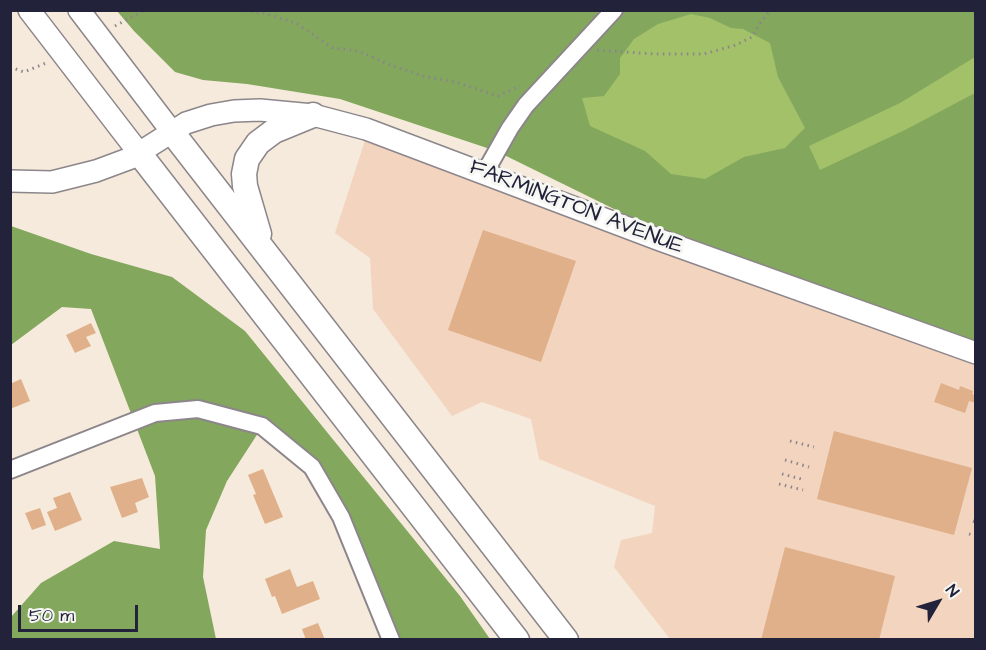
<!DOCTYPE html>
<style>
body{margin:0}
#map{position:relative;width:986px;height:650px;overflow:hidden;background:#f5eadb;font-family:"Architects Daughter",sans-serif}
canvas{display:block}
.frame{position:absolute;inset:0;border:12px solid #22223b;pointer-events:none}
.north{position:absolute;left:908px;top:572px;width:60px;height:60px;-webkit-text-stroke:4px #f6f6f2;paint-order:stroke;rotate:52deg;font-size:16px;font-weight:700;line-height:24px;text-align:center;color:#22223b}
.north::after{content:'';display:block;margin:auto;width:21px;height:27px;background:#22223b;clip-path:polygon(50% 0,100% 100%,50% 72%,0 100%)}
.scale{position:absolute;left:18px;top:605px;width:120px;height:27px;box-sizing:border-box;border:3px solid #22223b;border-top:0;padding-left:8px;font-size:18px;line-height:21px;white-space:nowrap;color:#22223b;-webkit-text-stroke:4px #f6f6f2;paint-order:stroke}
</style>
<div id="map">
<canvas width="986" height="650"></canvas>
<div class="frame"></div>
<div class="north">N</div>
<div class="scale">50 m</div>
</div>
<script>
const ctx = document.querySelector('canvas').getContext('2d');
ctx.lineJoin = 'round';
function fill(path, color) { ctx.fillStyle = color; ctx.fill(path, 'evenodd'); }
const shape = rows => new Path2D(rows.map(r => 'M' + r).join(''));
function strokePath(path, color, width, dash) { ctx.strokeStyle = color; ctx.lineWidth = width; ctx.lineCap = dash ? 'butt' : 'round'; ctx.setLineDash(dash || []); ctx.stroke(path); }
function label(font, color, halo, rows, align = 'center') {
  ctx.font = font + ' "Architects Daughter",sans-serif'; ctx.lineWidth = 6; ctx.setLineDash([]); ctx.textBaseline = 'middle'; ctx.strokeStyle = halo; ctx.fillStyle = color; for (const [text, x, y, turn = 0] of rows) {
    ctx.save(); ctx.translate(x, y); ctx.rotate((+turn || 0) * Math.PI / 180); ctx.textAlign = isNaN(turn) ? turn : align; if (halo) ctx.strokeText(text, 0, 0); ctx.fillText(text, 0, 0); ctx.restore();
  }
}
const built = shape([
 [368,131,975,353,975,639,670,639,614,567,621,540,652,533,655,506,539,459,531,419,482,402,452,416,373,309,370,258,335,233]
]);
const green = shape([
 [636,11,975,11,975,328,561,130]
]);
const forest = shape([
 [117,11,975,11,975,57,900,103,809,146,820,170,905,130,975,93,975,353,728,265,496,151,340,99,247,84,203,80,175,72,134,31],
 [691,14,710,18,731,28,743,29,770,43,778,77,805,128,785,148,744,157,705,179,671,174,645,151,590,126,582,98,604,96,620,74,620,58,634,39,658,24],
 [11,226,91,254,172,277,245,331,460,596,490,639,391,639,312,467,262,427,227,481,206,530,203,577,216,639,11,639,11,617,41,583,114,541,160,549,155,476,91,309,62,307,11,345]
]);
const building = shape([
 [483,230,576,261,541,362,448,330],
 [91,323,96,333,86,337,91,346,75,353,66,335],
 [21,379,30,401,10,409,10,384],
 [941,383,959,390,960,386,973,391,972,394,976,396,976,403,969,401,965,413,934,402],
 [834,431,972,468,954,535,817,499],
 [263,469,283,517,265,524,253,495,256,494,248,475],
 [142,478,149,497,135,503,138,512,122,518,110,487],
 [70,492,82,520,55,531,47,512,57,508,53,498],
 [40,508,46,525,32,530,25,513],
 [785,547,895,576,879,640,761,640],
 [290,569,297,587,313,581,320,599,282,614,275,596,272,597,265,579],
 [318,623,325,640,306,640,302,629]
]);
const path = shape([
 [239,10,263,13,296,23,333,48,359,51,390,65,423,76,455,82,498,96,520,86],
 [115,26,145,10],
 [597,50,655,54,704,54,736,45,752,37,759,25,770,10],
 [10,67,24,72,46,63],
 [790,441,814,447],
 [785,460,809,467],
 [782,474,805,480],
 [779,484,803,490],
 [973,521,976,522],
 [969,534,976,536]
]);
const minor = shape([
 [484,174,510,128,526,105,614,10],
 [10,470,155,413,198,409,262,426,312,467,341,517,391,640]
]);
const major = shape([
 [29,10,139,153],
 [79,10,172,132],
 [10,181,52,182,96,171,131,158,186,123,211,115,234,111,260,110,313,115,366,129,660,240,976,353]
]);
const highway = shape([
 [172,132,566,640],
 [139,153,517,640],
 [259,234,245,186,244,174,247,159,258,143,274,131,313,115]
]);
const streetNames = [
 ["FARMINGTON AVENUE",576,208,21]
];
fill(built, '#f3d4bf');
fill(green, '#a3c169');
fill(forest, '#82a75d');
fill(building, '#e0b08a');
strokePath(minor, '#8c868b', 20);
strokePath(major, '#8c868b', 24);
strokePath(highway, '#8c868b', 27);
strokePath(path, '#8c868b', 3, [1.5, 4.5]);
strokePath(minor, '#fff', 16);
strokePath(major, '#fff', 21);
strokePath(highway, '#fff', 24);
label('22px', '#22223b', '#f6f6f2', streetNames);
</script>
